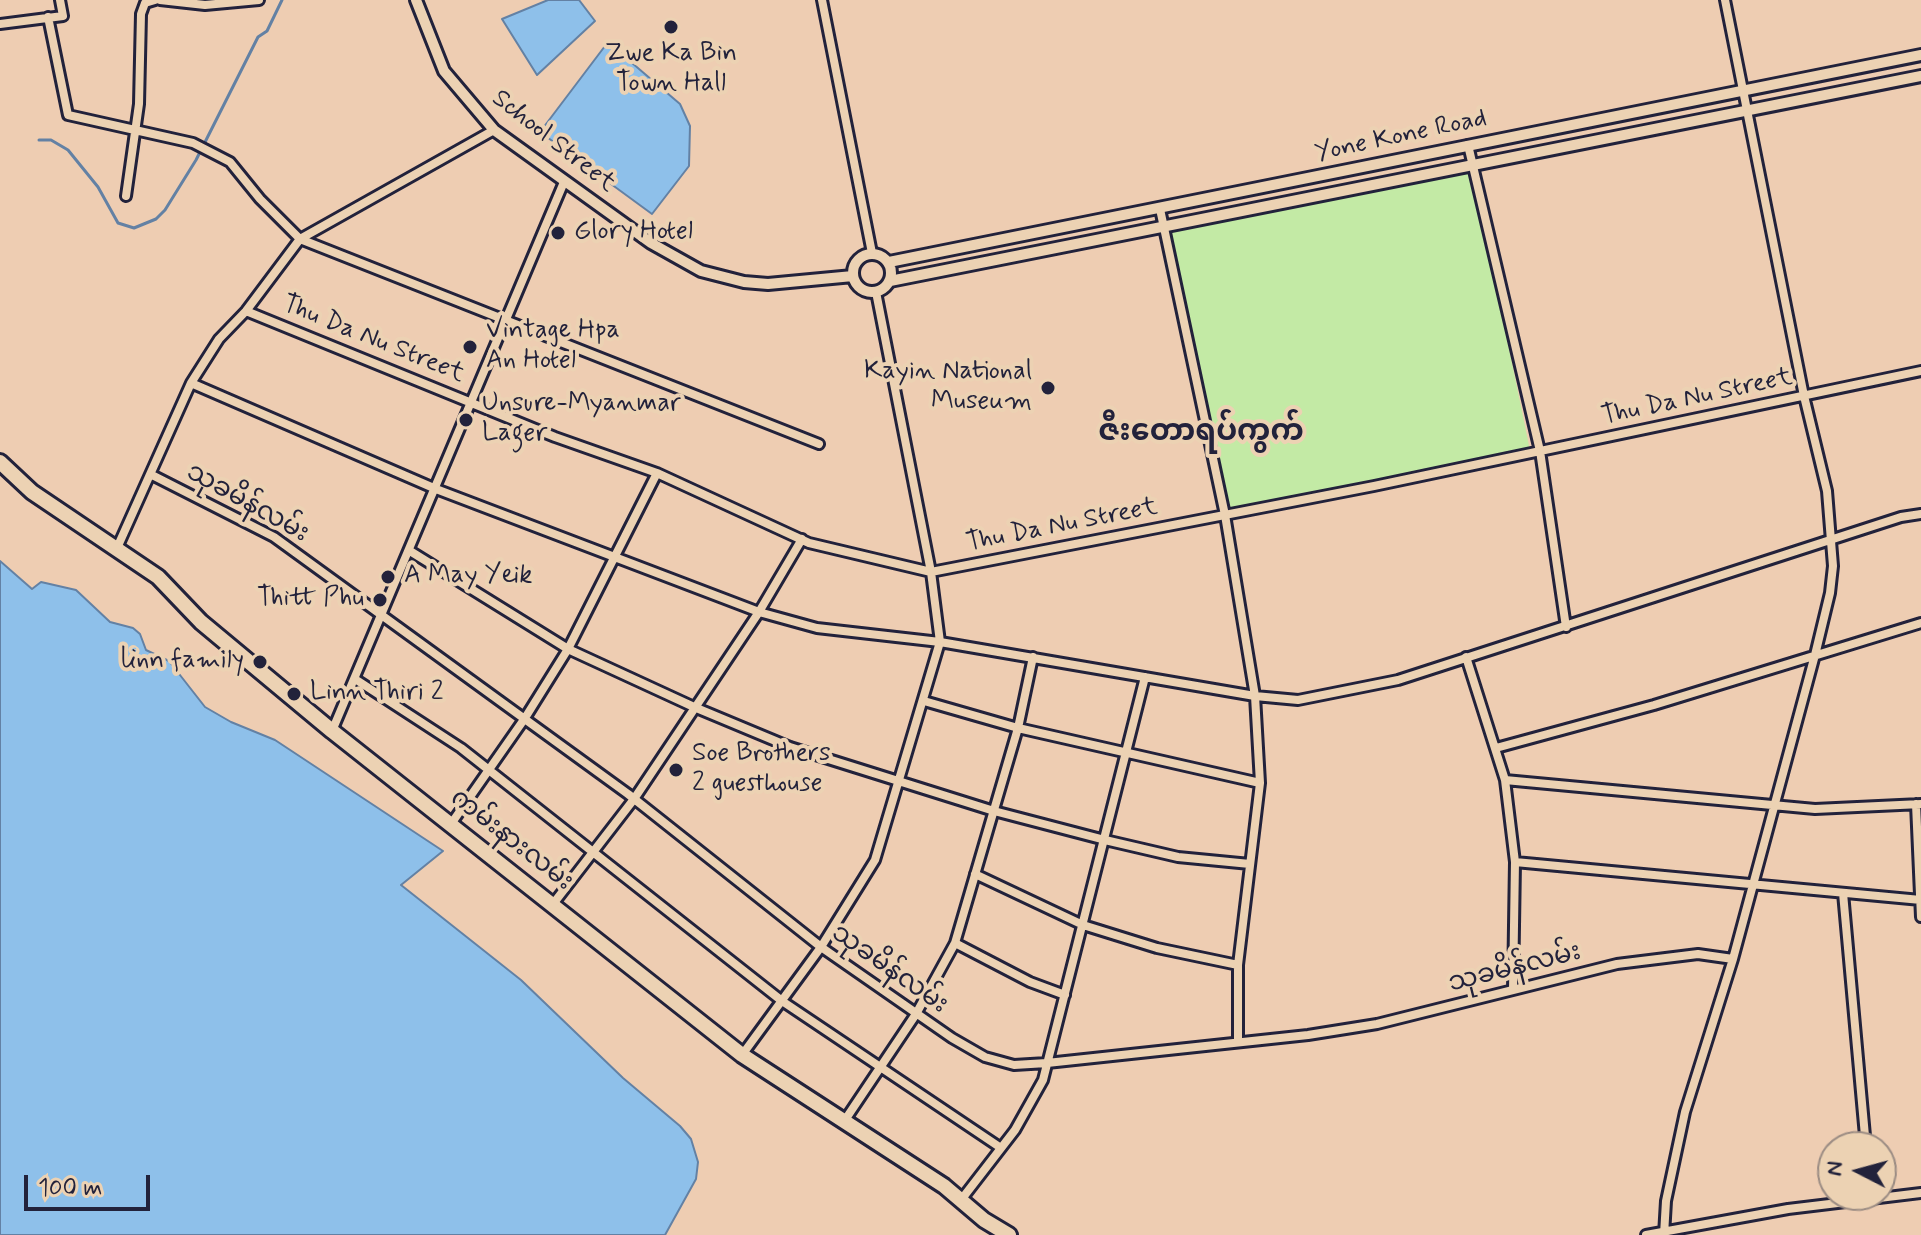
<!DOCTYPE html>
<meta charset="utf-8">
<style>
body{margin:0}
#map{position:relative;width:1921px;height:1235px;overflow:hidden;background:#eecdb2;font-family:Mynerve,sans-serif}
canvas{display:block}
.north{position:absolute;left:1817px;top:1131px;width:80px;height:80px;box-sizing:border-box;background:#ecd2b3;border:2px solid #9b8c83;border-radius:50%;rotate:276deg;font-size:22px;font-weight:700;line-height:32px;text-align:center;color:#22223b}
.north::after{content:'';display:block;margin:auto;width:28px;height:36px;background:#22223b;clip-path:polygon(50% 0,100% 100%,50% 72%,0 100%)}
.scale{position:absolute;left:24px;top:1175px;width:126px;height:36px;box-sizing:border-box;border:4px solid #22223b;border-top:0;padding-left:10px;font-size:24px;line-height:28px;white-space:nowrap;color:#22223b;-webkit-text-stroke:6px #ecd2b3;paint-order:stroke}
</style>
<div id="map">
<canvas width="1921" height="1235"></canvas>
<div class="north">N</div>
<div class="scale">100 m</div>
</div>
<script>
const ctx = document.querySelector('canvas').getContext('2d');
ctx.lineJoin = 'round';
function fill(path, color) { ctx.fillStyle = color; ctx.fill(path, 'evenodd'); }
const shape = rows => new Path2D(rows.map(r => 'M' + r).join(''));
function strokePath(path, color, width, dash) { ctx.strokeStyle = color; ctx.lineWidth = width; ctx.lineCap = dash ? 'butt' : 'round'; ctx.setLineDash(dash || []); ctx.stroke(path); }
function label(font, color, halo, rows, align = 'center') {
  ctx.font = font + ' Mynerve,"Noto Sans Myanmar",sans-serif'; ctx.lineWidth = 8; ctx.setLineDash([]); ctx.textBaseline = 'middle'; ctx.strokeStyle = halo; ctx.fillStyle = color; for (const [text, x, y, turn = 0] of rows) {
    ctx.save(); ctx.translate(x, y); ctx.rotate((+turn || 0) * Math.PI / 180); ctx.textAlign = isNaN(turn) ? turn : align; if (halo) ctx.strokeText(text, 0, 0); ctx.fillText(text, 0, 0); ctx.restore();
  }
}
const green = shape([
 [1471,164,1531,455,1225,515,1163,226]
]);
const water = shape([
 [548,0,579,0,595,21,537,75,502,19,548,0],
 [611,45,680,104,690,126,689,166,652,214,540,132,605,46,611,45],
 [0,561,32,589,41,582,76,590,110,622,133,628,140,634,146,650,169,661,205,707,231,722,275,740,443,851,401,885,521,980,623,1078,680,1126,691,1139,698,1162,696,1179,665,1235,0,1235,0,561]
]);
const stream = shape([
 [39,140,51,140,68,150,98,187,118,223,134,228,156,219,165,210,196,160,258,37,267,31,282,0]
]);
const minor = shape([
 [160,0,205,5,259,0],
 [822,0,872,253],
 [48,17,68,115,193,143,230,162,260,199,300,239,819,444],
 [0,24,63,16,60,0],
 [1468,145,1540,451,1566,627],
 [126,196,139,104,141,14,145,3,155,0],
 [1160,209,1225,515,1255,696,1260,783,1238,965,1238,1041],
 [246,311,555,437,657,473,809,543,931,572,1374,486,1921,371],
 [191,383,436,489,759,612,817,628,940,642,1255,696,1298,700,1398,680,1901,517,1921,514],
 [152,475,274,537,628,794,821,947,952,1038,985,1057,1014,1065,1047,1063,1308,1035,1377,1024,1617,964,1698,954,1733,959],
 [117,548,191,383,219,339,246,311,300,239,494,130],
 [410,551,568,649,694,707,790,747,994,811,1105,840,1178,857,1250,864],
 [1466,657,1505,780,1515,862,1513,990],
 [355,679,461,748,782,1001,1001,1148],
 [924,701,1018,728,1260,783],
 [332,731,564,182],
 [1496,748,1654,705,1921,623],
 [1505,780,1815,809,1921,804],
 [1916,804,1921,917],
 [451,824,525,718,568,649,657,473],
 [1515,862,1921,900],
 [975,874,1083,925,1157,948,1238,965],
 [1843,893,1866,1147],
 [553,904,634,799,759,612,802,539],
 [955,943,1030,982,1065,995],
 [742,1055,821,947,875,860,940,642,931,572,876,292],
 [845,1120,916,1014,955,943,1018,728,1033,657],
 [961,1200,1015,1130,1043,1080,1145,677],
 [1646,1235,1788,1209,1921,1193],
 [1664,1235,1666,1201,1685,1112,1733,959,1815,655,1830,593,1833,566,1827,491,1804,396,1725,0]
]);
const tertiary = shape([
 [416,0,444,71,494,130,651,243,701,271,744,282,768,284,853,276],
 '853 273a19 19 0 1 1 38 0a19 19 0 1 1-38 0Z',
 [889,262,1921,55],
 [890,281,1921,76]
]);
const primary = shape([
 [0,462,32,492,158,577,201,622,332,731,742,1055,944,1186,984,1220,1009,1235]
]);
const markers = [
 [671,27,8,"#22223b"],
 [558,233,8,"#22223b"],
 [470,347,8,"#22223b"],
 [1048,388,8,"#22223b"],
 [466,420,8,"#22223b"],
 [388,577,8,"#22223b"],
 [380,600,8,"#22223b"],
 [260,662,8,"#22223b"],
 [294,694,8,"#22223b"],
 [676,770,8,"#22223b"]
];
const poiNames = [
 ["Zwe Ka Bin",671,55,"center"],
 ["Town Hall",671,85,"center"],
 ["Glory Hotel",574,233],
 ["Vintage Hpa",486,332],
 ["An Hotel",486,362],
 ["Kayin National",1032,373,"right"],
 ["Museum",1032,403,"right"],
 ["Unsure-Myanmar",482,405],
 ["Lager",482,435],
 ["A May Yeik",404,577],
 ["Thitt Phu",364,600,"right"],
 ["linn family",244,662,"right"],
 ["Linn Thiri 2",310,694],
 ["Soe Brothers",692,755],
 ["2 guesthouse",692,785]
];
const streetNames = [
 ["Yone Kone Road",1401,137,-12],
 ["School Street",553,142,38],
 ["Thu Da Nu Street",373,340,22],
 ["Thu Da Nu Street",1697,398,-12],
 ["သုခမိန်လမ်း",247,504,29],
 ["Thu Da Nu Street",1062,526,-11],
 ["ကမ်းနားလမ်း",511,841,38],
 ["သုခမိန်လမ်း",1515,969,-14],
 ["သုခမိန်လမ်း",889,970,35]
];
const quarterNames = [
 ["ဇီးတောရပ်ကွက်",1201,434]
];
fill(green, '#c3eaa5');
fill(water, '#8ec0ea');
strokePath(water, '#6381a4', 2);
strokePath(stream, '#6381a4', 3);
strokePath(minor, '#22223b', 14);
strokePath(tertiary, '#22223b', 16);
strokePath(primary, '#22223b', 20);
strokePath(minor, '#ecd2b3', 8);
strokePath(tertiary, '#ecd2b3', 10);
strokePath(primary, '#ecd2b3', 14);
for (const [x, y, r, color] of markers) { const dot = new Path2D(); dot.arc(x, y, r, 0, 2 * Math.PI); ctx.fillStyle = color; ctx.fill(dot); strokePath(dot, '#ecd2b3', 3); }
label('26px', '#22223b', '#ecd2b3', poiNames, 'left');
label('26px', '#22223b', '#ecd2b3', streetNames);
label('bold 30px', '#22223b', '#ecd2b3', quarterNames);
</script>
